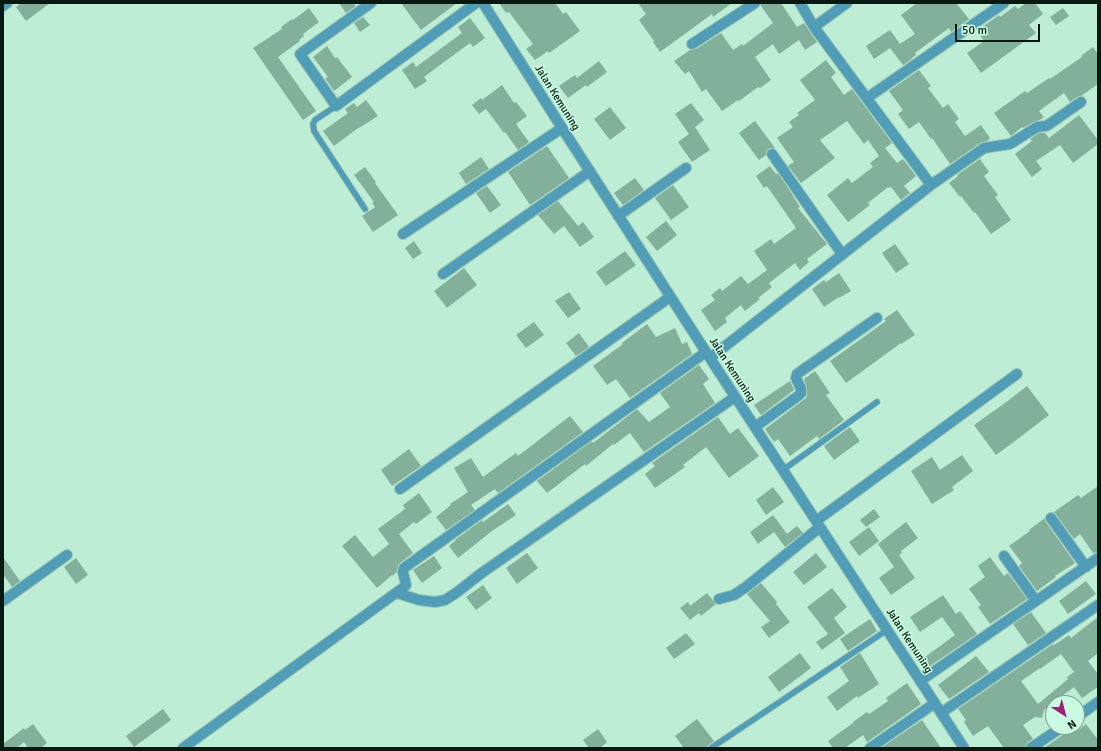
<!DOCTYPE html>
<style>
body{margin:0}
#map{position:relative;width:1101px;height:751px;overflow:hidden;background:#bdedd5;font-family:Signika,sans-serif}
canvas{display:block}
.frame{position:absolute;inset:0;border:4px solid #071911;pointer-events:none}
.north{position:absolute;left:1045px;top:695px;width:40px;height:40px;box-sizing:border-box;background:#cafbe2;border:1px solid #7ca18e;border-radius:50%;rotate:144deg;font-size:11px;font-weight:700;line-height:16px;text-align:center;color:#071911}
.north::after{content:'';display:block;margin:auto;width:14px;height:18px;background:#9d2177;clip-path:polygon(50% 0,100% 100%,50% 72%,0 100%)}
.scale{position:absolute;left:955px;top:24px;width:85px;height:18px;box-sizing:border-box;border:2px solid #071911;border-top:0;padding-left:5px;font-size:12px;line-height:14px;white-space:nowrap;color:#071911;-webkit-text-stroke:3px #cafbe2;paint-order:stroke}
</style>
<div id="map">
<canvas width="1101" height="751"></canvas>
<div class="frame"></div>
<div class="north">N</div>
<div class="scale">50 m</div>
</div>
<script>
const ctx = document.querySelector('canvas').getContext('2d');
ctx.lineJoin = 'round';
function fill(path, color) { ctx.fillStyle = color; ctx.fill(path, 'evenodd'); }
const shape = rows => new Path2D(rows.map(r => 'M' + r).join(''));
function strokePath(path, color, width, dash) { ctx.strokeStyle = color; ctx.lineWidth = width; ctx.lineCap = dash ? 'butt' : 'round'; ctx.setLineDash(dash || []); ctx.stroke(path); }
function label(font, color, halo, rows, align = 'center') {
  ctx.font = font + ' Signika,sans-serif'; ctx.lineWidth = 3; ctx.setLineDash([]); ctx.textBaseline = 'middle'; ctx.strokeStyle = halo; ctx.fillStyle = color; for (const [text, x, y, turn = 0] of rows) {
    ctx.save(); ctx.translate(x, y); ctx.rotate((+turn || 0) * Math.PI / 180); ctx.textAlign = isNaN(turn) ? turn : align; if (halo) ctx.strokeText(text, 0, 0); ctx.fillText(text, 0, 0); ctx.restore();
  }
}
const building = shape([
 [21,3,50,3,26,21,16,7],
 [339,3,353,3,356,6,346,13],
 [401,3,457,3,421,30],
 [499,3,555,3,563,14,566,12,580,31,549,53,548,51,535,60,526,49,533,44,509,12,506,13],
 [638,3,732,3,713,17,712,14,660,52,653,42,654,41,639,20,646,14],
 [761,3,781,3,797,27,804,23,817,42,805,50,799,40,779,54,773,44,755,57,771,80,760,88,758,87,739,101,738,100,722,111,706,89,702,92,689,71,685,74,674,61,690,50,696,49,721,33,733,50,742,44,743,46,773,23,761,6],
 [917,3,956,3,969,19,951,32,949,28,915,53,916,55,911,59,912,59,903,65,890,48,874,59,866,46,890,30,900,44,915,34,901,15],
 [1026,3,1035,3,1043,14,1029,25,1036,33,981,73,967,53,984,41,977,31,999,15,1000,17,1015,6,1018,9],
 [309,8,319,22,303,34,304,36,299,40,300,41,278,57,316,111,303,120,253,48,282,29,281,27,292,19,293,20],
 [1063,8,1069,16,1056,25,1050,17],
 [363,17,370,25,360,32,354,23],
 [470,18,485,38,473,47,470,43,444,62,424,77,427,81,415,89,402,70,413,62,416,67,462,33,458,27],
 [327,46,335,58,337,57,352,77,334,91,325,78,328,77,313,57],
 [1093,47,1098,54,1098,84,1081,96,1077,97,1070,102,1064,93,1039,111,1044,117,1040,120,1034,122,1023,128,1022,127,1011,136,994,113,1025,91,1027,93,1049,78,1050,79,1082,57,1081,56],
 [826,60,836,73,831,77,844,95,852,89,892,143,885,148,897,163,903,159,916,176,904,186,910,193,901,200,891,187,889,188,888,187,868,203,870,205,848,222,827,195,848,178,852,183,873,167,870,163,879,156,868,140,864,144,847,121,820,140,835,158,801,183,788,166,794,162,777,138,793,127,789,122,799,115,797,113,815,100,800,80],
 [599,61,607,72,587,87,586,85,568,98,559,86,575,75,577,78],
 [919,70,931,86,928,88,943,108,948,104,959,119,955,122,965,136,981,125,990,138,987,141,980,143,950,164,932,138,931,139,919,122,909,129,898,114,903,110,889,91],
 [502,85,514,103,516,102,527,116,516,124,529,142,518,150,505,132,504,133,486,109,479,114,472,105,481,98,482,100],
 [366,100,378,116,359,128,358,128,334,146,323,131,348,113,345,109,354,103,357,107],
 [691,103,704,120,695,127,710,150,692,162,678,142,689,134,675,114],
 [610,107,626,128,610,140,594,119],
 [1079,115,1098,140,1098,144,1073,163,1060,145,1036,161,1042,169,1032,177,1015,154,1032,141,1030,139,1039,133,1045,133,1049,138],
 [755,121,775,148,771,148,768,149,766,152,766,155,759,160,739,133],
 [547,146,569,178,530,205,508,172],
 [481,157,489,169,466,184,459,173],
 [980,159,989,172,984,176,998,195,995,197,1011,220,991,234,975,212,974,213,961,196,960,197,949,183,958,176,957,175],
 [770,166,776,174,778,173,790,191,800,207,798,208,827,244,807,259,809,262,800,270,795,263,769,283,772,287,758,298,760,299,745,311,741,305,725,318,727,322,715,331,701,310,715,300,711,295,720,288,722,291,741,276,748,284,767,270,754,251,771,239,774,244,796,228,767,186,764,188,756,176],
 [365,167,376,182,375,183,398,215,373,232,362,216,375,207,372,203,374,202,354,175],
 [635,178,644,190,623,205,614,193],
 [673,185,689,207,671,220,655,198],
 [487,186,501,205,490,213,476,193],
 [558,201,578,226,583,222,594,237,580,247,564,226,554,234,538,215],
 [666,221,677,235,657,251,646,237],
 [414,241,422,253,413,259,405,248],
 [895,244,909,264,896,273,882,253],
 [625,251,636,265,606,286,596,272],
 [464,268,477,285,447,308,434,291],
 [839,273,851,291,839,298,839,297,824,307,812,289,824,280,826,282],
 [569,292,581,309,568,318,555,301],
 [897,310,915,335,901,344,901,343,846,383,830,361,886,321,884,319],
 [534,322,544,335,526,348,516,335],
 [647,324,656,337,675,328,682,344,687,342,692,354,630,398,616,379,607,385,593,366,623,344,622,343],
 [579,333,589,347,576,356,566,343],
 [699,365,709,379,703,384,715,403,644,452,630,433,614,445,613,444,586,466,585,464,547,493,537,481,592,441,593,443,637,409,649,422,670,407,660,393],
 [815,371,830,393,826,395,844,420,819,439,817,436,790,456,778,439,774,442,765,429,806,398,807,395,807,389,804,379],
 [790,381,794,390,761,415,754,405],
 [1027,386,1049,415,1011,444,996,455,974,425,1005,403],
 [570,416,583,432,498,493,495,489,471,505,475,510,446,530,436,517,451,505,450,504,468,492,454,468,471,458,483,477,516,453,518,456],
 [718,417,730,434,738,428,759,456,729,478,706,447,683,465,685,467,655,488,645,474,655,466,652,463],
 [850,427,860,441,834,460,824,446],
 [409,449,421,466,392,486,381,470],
 [962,455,973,471,952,487,954,490,932,504,911,471,932,457,940,470],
 [1098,486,1098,552,1093,553,1080,534,1074,539,1054,512,1078,495,1081,498],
 [773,487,784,502,766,515,756,500],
 [419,493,432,512,416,524,414,522,399,534,413,553,400,563,398,566,397,572,392,576,392,575,377,588,342,546,355,535,373,557,389,544,378,529,405,509,403,505],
 [508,504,516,515,492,531,458,558,449,546,455,541,455,540,482,520,483,522],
 [874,509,880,517,866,527,860,520],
 [773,515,787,534,797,526,803,533,785,547,774,532,758,544,750,532],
 [1045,518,1046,522,1075,563,1055,576,1056,577,1037,591,1019,566,1022,563,1009,546,1030,531,1029,530],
 [906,522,918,538,901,551,902,553,899,555,915,578,891,595,879,578,894,567,878,544],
 [869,527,879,541,859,556,849,542],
 [527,553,538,568,517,584,506,568],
 [816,553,827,567,804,585,793,572],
 [434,556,442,568,422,583,413,570],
 [3,557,20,581,12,587,3,574],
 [990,557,1004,576,1008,573,1027,599,990,624,978,607,981,605,969,589,985,577,978,566],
 [76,558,88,575,76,584,64,567],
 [1086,581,1096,594,1068,614,1059,601],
 [761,583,777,602,776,604,790,622,769,638,761,627,770,621,747,594],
 [483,585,492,598,476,610,466,597],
 [832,588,847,607,834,618,845,633,822,650,816,642,828,634,807,607],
 [707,593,716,604,701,616,699,613,690,620,680,608,688,602,690,606],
 [943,595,956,614,960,611,977,634,927,668,921,660,955,635,942,617,920,632,910,617],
 [1031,612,1046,633,1028,645,1013,624],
 [1098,617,1098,653,1088,661,1098,674,1098,687,1082,698,1074,687,1044,710,1042,718,1035,717,1023,725,1033,739,1027,743,1025,748,1004,748,988,726,973,736,964,722,966,720,958,709,1053,644,1054,645,1069,635,1071,638],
 [1061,654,1074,672,1067,677,1068,679,1038,704,1021,681,1040,668,1040,669],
 [870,619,877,631,848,651,840,639],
 [686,633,695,644,674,659,666,648],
 [800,653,811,668,779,692,768,677],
 [860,653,879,684,858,698,857,696,837,711,827,697,849,681,840,667],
 [976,656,989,672,949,699,938,685],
 [907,683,921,704,867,742,863,735,845,748,833,748,828,741,853,723,853,722,867,712,869,714,888,701,886,698],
 [163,709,171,720,134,747,126,736],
 [697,719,714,741,705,748,684,748,675,736],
 [922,720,941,748,881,748],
 [33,724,47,743,41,748,28,748,24,742,17,748,3,748,3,744,24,728,25,730],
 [1086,724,1098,740,1098,748,1044,748,1073,728,1076,732],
 [598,729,607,742,600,748,589,748,583,740]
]);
const service = shape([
 [336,106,315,120,313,124,314,131,365,209],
 [783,470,877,402],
 [711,748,887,630]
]);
const minor = shape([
 [371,3,300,54,336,106,476,3],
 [483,3,562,128,706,352,964,748],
 [800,3,814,27,931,185],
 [3,6,7,3],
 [814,27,847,3],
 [692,44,755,3],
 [867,98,1004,3],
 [772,154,842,254],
 [618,216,686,168],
 [403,234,562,128],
 [443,274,590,171],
 [710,358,931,185,984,148,1010,144,1037,127,1046,126,1051,123,1081,102],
 [755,427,798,396,801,393,801,389,796,378,797,374,877,318],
 [400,489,670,297],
 [1051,518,1086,567],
 [816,521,1017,374],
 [1004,556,1036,601],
 [397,593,419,600,435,602,445,600,456,593,483,572,735,397],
 [719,599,734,595,746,587,820,527],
 [3,601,67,555],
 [920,681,1098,558],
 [941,713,1098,605],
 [1077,717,1098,702],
 [183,748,404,587,406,585,403,572,404,568,706,352],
 [870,748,935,703],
 [1031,748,1062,727]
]);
const streetNames = [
 ["Jalan Kemuning",557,98,58],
 ["Jalan Kemuning",732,370,57],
 ["Jalan Kemuning",909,641,57]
];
fill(building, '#82b09a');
strokePath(service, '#9cc7b2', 7);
strokePath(minor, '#9cc7b2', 12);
strokePath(service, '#519cb7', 5.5);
strokePath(minor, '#519cb7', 10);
label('11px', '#071911', '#cafbe2', streetNames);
</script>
